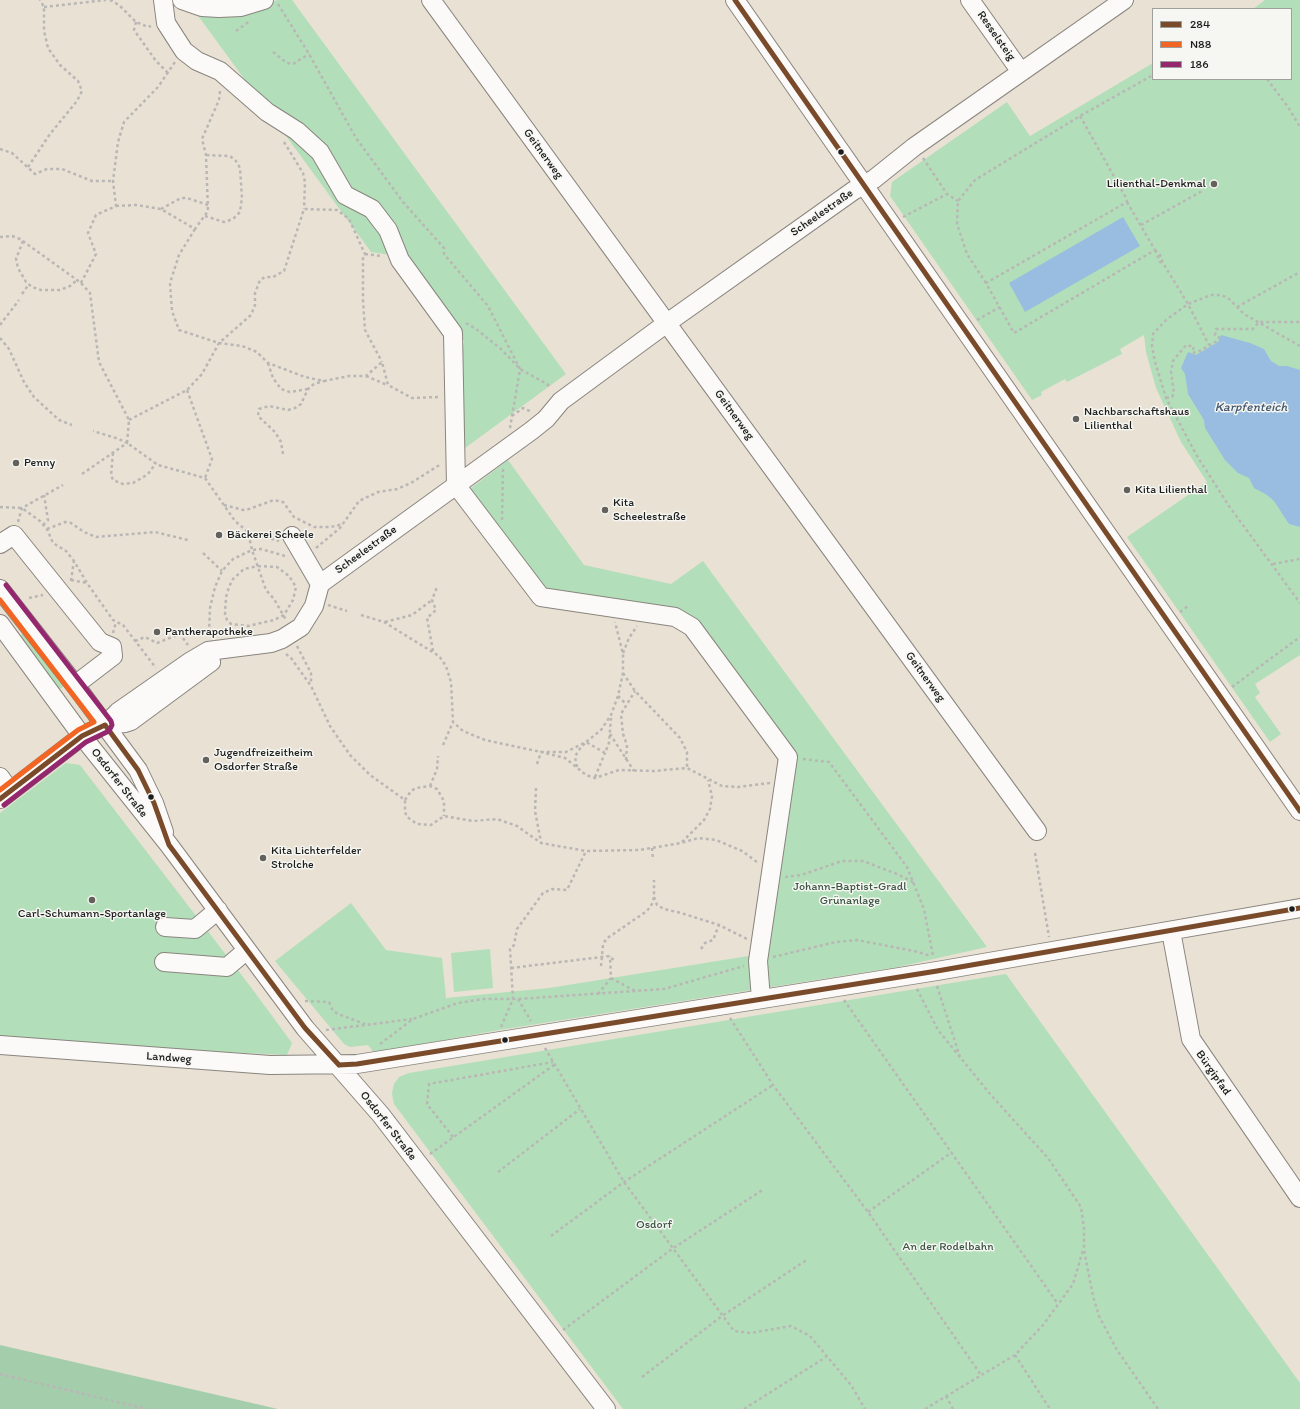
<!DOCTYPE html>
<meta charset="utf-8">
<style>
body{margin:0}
#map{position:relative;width:1300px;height:1409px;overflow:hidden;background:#e9e1d4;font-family:Itim,sans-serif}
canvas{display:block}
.legend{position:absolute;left:1152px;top:8px;width:140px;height:72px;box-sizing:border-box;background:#f6f6f2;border:1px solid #9f9f9c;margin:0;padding:5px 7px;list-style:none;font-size:12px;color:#1c1c1c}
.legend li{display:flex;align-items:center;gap:8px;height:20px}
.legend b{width:20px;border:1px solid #9f9f9c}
</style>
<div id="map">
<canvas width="1300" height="1409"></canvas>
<ul class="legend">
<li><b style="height:5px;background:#7a4b2a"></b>284</li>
<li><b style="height:5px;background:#f26522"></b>N88</li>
<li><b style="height:5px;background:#95276e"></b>186</li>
</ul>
</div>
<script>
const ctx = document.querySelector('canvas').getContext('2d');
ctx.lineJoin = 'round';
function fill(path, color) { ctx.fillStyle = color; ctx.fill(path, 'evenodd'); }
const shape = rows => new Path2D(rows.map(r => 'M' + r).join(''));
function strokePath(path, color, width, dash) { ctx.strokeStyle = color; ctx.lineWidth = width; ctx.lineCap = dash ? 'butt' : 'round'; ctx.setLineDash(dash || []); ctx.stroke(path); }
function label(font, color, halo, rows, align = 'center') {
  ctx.font = font + ' Itim,sans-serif'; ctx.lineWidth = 3; ctx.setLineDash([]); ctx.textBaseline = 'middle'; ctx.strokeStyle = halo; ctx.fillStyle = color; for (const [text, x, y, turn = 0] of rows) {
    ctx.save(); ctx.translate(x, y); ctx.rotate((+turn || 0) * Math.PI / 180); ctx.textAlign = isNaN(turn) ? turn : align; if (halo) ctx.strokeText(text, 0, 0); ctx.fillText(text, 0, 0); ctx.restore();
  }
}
const green = shape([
 [277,0,292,0,566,374,446,462,464,341,404,257,371,252,196,13,261,8],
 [1265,0,1300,0,1300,655,1255,684,1260,693,1255,697,1281,734,1270,742,1127,537,1207,482,1181,442,1156,388,1146,352,1144,335,1120,349,1122,354,1067,382,1065,379,1041,392,1042,395,1032,400,890,196,892,182,1007,102,1030,136,1153,63,1153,79,1291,79,1291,9,1253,9],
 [508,460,584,565,671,584,703,561,987,947,898,967,499,1030,374,1053,368,1045,350,1047,344,1044,275,961,351,903,386,950,442,958,446,998,549,988,761,954,791,757,687,615,541,592,467,491],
 [25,632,65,685,59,690,20,636],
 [66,763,80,765,250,986,292,1043,287,1055,127,1047,0,1037,0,813],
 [490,949,493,988,454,992,451,953],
 [1006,974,1300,1383,1300,1409,623,1409,394,1104,393,1100,392,1093,394,1084,399,1077,409,1073]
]);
const forest = shape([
 [0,1345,278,1409,0,1409]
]);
const water = shape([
 [1123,217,1140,246,1025,312,1009,283],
 [1221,335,1250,343,1264,349,1271,361,1279,366,1287,366,1300,370,1300,527,1289,524,1274,501,1267,495,1254,488,1249,478,1238,473,1225,460,1205,428,1204,420,1188,394,1185,374,1181,368,1188,352,1196,355,1218,342]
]);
const path = shape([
 [110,0,119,5,136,22,148,27,151,26],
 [278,4,309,54,356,138,403,202,444,248,444,254,488,306,520,369,510,428],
 [44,7,106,0],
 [136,22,134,30,156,61,168,73],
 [236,31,250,21],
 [273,52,287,63,293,64,309,54],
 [1267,79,1288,107,1300,127],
 [1080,116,1125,196,1127,202],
 [284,142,303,173,305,182,304,209],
 [0,149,12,153,35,174,47,169,62,169,92,181,113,181],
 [923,158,947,194,958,201],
 [28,167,50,134,77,101,82,91,78,81,60,65,48,48,44,31,44,7,40,0],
 [1127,202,1155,250,1014,333,986,283,1127,202],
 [116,206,136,205,161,209,195,229,208,211,206,155,202,139,219,100,220,91],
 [161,209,181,198,187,198,208,205],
 [205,216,224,222,233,219,240,212,242,198,240,168,236,161,230,156,206,155],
 [903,217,947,194],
 [1141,225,1204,190],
 [195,229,179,255,170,283,172,311,179,330,219,343,242,346,257,352,268,363,305,377,324,381,349,376,366,376,382,362,388,385,412,398,439,397],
 [0,237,12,236,20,239,81,283,90,293,99,362,129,420,127,443,158,465,205,478,235,521,248,532,252,550,233,559,222,571,215,587,210,608,209,633],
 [23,241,16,259,18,268,26,282,32,287,41,290,60,290,70,286,77,280],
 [1155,250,1160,255,1163,263,1188,304,1209,345],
 [1155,250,1160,262,1163,263],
 [365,254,382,256],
 [81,283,96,254,88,233,96,215,116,206,113,181,118,142,124,122,158,87,175,62],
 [986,283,967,254,957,224,958,201,975,180,1080,116,1153,75],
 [22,294,29,284],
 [1237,307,1300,272],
 [977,320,1000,307],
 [466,323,476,329,501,349,520,369,547,384,551,388],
 [0,325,19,300],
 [0,338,9,349,24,382,34,397,59,420,72,425],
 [1300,346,1244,314,1228,298,1221,295,1211,295,1188,304,1166,320,1153,334,1152,346,1155,362,1166,398,1197,456,1229,506,1300,603],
 [268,363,273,378,281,389,290,392,308,389],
 [366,376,387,385],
 [187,390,212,459,205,478],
 [1166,398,1172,397,1174,393,1171,372,1173,361,1186,345,1194,347,1192,352,1196,353,1217,341,1219,337,1215,335,1216,329,1253,329,1259,322,1300,322],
 [512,416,523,408,532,412],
 [129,420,187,390,202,374,219,343,251,315,255,305,255,293,260,280,265,277,273,277,284,271,304,209,337,210,349,219,365,254,363,256,363,300,365,330,382,362],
 [113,453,111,475,113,480,123,484,133,483,140,479,148,474,156,463],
 [283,454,281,442,275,432,258,416,259,409,269,406,288,410,295,408,301,404,308,389,314,384,324,381],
 [82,474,127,443,119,439,93,431],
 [224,505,243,510,249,509,274,500,283,502,294,517,314,527,331,527,343,524],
 [0,507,22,508,40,521,47,529,53,543,66,551,74,561,87,583,113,620,123,625,156,668],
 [502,520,503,469],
 [18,522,22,508,63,485],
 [43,525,48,520,44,495],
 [47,529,65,522,71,523,84,532,96,537,155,532,188,540],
 [248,532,279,541],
 [316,548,340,528,359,501,378,492,397,489,411,483,441,464],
 [203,553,222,571],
 [285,556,261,549,252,550,266,590,274,599,286,620],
 [1273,564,1300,559],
 [258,566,277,567,289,576,296,587,293,600,284,615,274,620,248,626,231,624,227,620,225,614,226,597,229,587,233,579,244,569,258,566],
 [71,580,87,583],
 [71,581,74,560],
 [29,598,43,595],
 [328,605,347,611],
 [1180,612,1188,606],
 [361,615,384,622,439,656,446,666,451,682,453,722,463,731,485,740,541,752,566,752,586,742,601,730,611,715,618,696,623,673,623,654,615,622],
 [385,622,412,615,432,600],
 [113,633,116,622],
 [135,641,145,637,157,643,180,634,188,645],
 [297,646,311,673,311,684],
 [433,651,427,618,436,610,432,600,437,587],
 [623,653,629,638,637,626],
 [286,654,291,658,311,686,330,726,350,755,370,775,405,800,405,812,407,817,417,824,431,825,444,816,473,821,497,819,517,826,541,843,586,851,640,850,681,843,698,838,716,840,742,851,757,862],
 [623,673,635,691,680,738,687,752,687,768],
 [1232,687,1300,637],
 [618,696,626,704],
 [610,734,634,771],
 [443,745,453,722],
 [803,759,829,762,907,867,924,909,933,956],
 [626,760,627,745,623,734,621,714,635,691],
 [537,764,541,752,565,758,586,775,595,778,619,770,654,771,687,768,722,786,738,787,770,783],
 [577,767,575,757,578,751,586,742,605,753,609,743,611,718],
 [595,777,605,753],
 [430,786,437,769,438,756],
 [536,788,535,811,541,842],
 [405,800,411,791,416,788,430,786,437,789,444,801,444,816],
 [682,842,704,820,710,809,712,796,708,780],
 [652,848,653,860],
 [1035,853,1049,937],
 [785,877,801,875,842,861,863,861,897,874,915,883],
 [654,897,657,905,664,909,681,913,719,925,747,939],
 [701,949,705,943,713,940,719,925],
 [773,957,836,942,857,940,914,951,931,956],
 [601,966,603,945,606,939,647,911,652,904,654,897,654,880],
 [511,968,610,956,615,962],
 [611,978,635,991],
 [937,986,960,1057],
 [917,989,938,1030,990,1094,1048,1158,1081,1207,1084,1229,1084,1250,1093,1296,1099,1316,1117,1350,1158,1409],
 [598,994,611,978,610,956],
 [518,999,531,1021],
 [844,1000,1058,1304],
 [305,1001,329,1002,333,1011,338,1014,365,1024],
 [730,1018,773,1085,868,1212,981,1375],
 [501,1027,513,999,510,949,514,945,517,929,543,893,552,889,567,890,586,851],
 [326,1030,412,1019],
 [380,1044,413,1019,458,1003,483,999,518,999,664,989,744,966],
 [545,1048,624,1182,734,1331,751,1333,791,1326,810,1336,851,1385,865,1409],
 [453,1137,427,1104,429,1084,553,1062],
 [430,1154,554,1065],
 [498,1172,580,1109],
 [868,1212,952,1152],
 [551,1236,624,1182,773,1085],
 [563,1330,672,1249,764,1189],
 [1015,1355,1050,1409],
 [0,1374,147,1409],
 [642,1377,722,1316,808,1259],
 [946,1396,953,1409],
 [744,1409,826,1357],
 [925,1409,1015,1355,1043,1325,1073,1284,1083,1250]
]);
const minor = shape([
 [163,0,166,23,184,51,197,61,220,71,267,112,297,131,320,152,345,195,372,209,388,230,400,260,453,333,456,485,541,597,675,617,692,627,788,757,758,961,761,999],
 [182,0,202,7,219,8,241,7,264,0],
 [431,0,1037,831],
 [735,0,1300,811],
 [970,0,1021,72],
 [292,536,320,584],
 [0,544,14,535,100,642,112,647,113,656,75,685],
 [0,589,75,685,138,770,154,803,164,832],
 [0,624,82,736,169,845,305,1028,381,1115,606,1409],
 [105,725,125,723,131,721,211,662,208,651],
 [0,777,10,791],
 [0,799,82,736,105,725,118,712,191,661,208,651,271,643,282,639,301,627,314,606,320,584,531,431,546,419,561,401,667,323,853,191,874,179,914,147,1124,0],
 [165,927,195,929,218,910],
 [1171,931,1191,1039,1300,1198],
 [164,962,227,967,247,950],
 [0,1045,270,1065,357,1064,937,971,1300,908]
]);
const bus1 = shape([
 [735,0,1300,811],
 [0,799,82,736,105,725,138,770,154,803,169,845,305,1028,339,1065],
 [339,1065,357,1064,937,971,1300,908]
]);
const bus2 = shape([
 [0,600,94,722,78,730,0,790]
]);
const bus3 = shape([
 [4,805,86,742,109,731,112,725,111,721,6,585]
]);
const markers = [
 [841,152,3.5,"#1c1c1c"],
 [1214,184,4,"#64615c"],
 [1076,419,4,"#64615c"],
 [16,463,4,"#64615c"],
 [1127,490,4,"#64615c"],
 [605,510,4,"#64615c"],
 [219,535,4,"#64615c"],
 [157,632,4,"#64615c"],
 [206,760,4,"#64615c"],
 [151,797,3.5,"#1c1c1c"],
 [263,858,4,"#64615c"],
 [92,900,4,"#64615c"],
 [1292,909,3.5,"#1c1c1c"],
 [505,1040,3.5,"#1c1c1c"]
];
const streetNames = [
 ["Resselsteig",996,36,55],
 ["Geitnerweg",543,154,54],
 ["Scheelestraße",822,213,-35],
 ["Geitnerweg",734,415,54],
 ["Scheelestraße",366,550,-36],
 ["Geitnerweg",925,677,54],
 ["Osdorfer Straße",119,783,52],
 ["Landweg",169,1058,4],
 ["Bürgipfad",1213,1073,55],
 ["Osdorfer Straße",388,1126,52]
];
const poiNames = [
 ["Lilienthal-Denkmal",1206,184,"right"],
 ["Nachbarschaftshaus",1084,412],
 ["Lilienthal",1084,426],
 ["Penny",24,463],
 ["Kita Lilienthal",1135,490],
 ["Kita",613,503],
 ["Scheelestraße",613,517],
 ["Bäckerei Scheele",227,535],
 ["Pantherapotheke",165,632],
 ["Jugendfreizeitheim",214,753],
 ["Osdorfer Straße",214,767],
 ["Kita Lichterfelder",271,851],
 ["Strolche",271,865],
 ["Carl-Schumann-Sportanlage",92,914,"center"]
];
const parkNames = [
 ["Johann-Baptist-Gradl",850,887],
 ["Grünanlage",850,901],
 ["Osdorf",654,1225],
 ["An der Rodelbahn",948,1247]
];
const waterNames = [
 ["Karpfenteich",1251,408]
];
fill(green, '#b2dfb9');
fill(forest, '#a4cdab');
fill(water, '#98bde0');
strokePath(minor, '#89857e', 20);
strokePath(path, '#b9b7b5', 2.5, [3, 3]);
strokePath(minor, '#fcfaf9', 18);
strokePath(bus1, '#7a4b2a', 5);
strokePath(bus2, '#f26522', 5);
strokePath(bus3, '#95276e', 5);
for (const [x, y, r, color] of markers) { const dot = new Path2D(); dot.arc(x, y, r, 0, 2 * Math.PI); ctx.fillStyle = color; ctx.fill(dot); strokePath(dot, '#f6f6f2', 1.5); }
label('12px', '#1c1c1c', '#f6f6f2', streetNames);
label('12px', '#1c1c1c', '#f6f6f2', poiNames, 'left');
label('12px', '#3c5644', '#f6f6f2', parkNames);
label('italic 13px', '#40566c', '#f6f6f2', waterNames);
</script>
